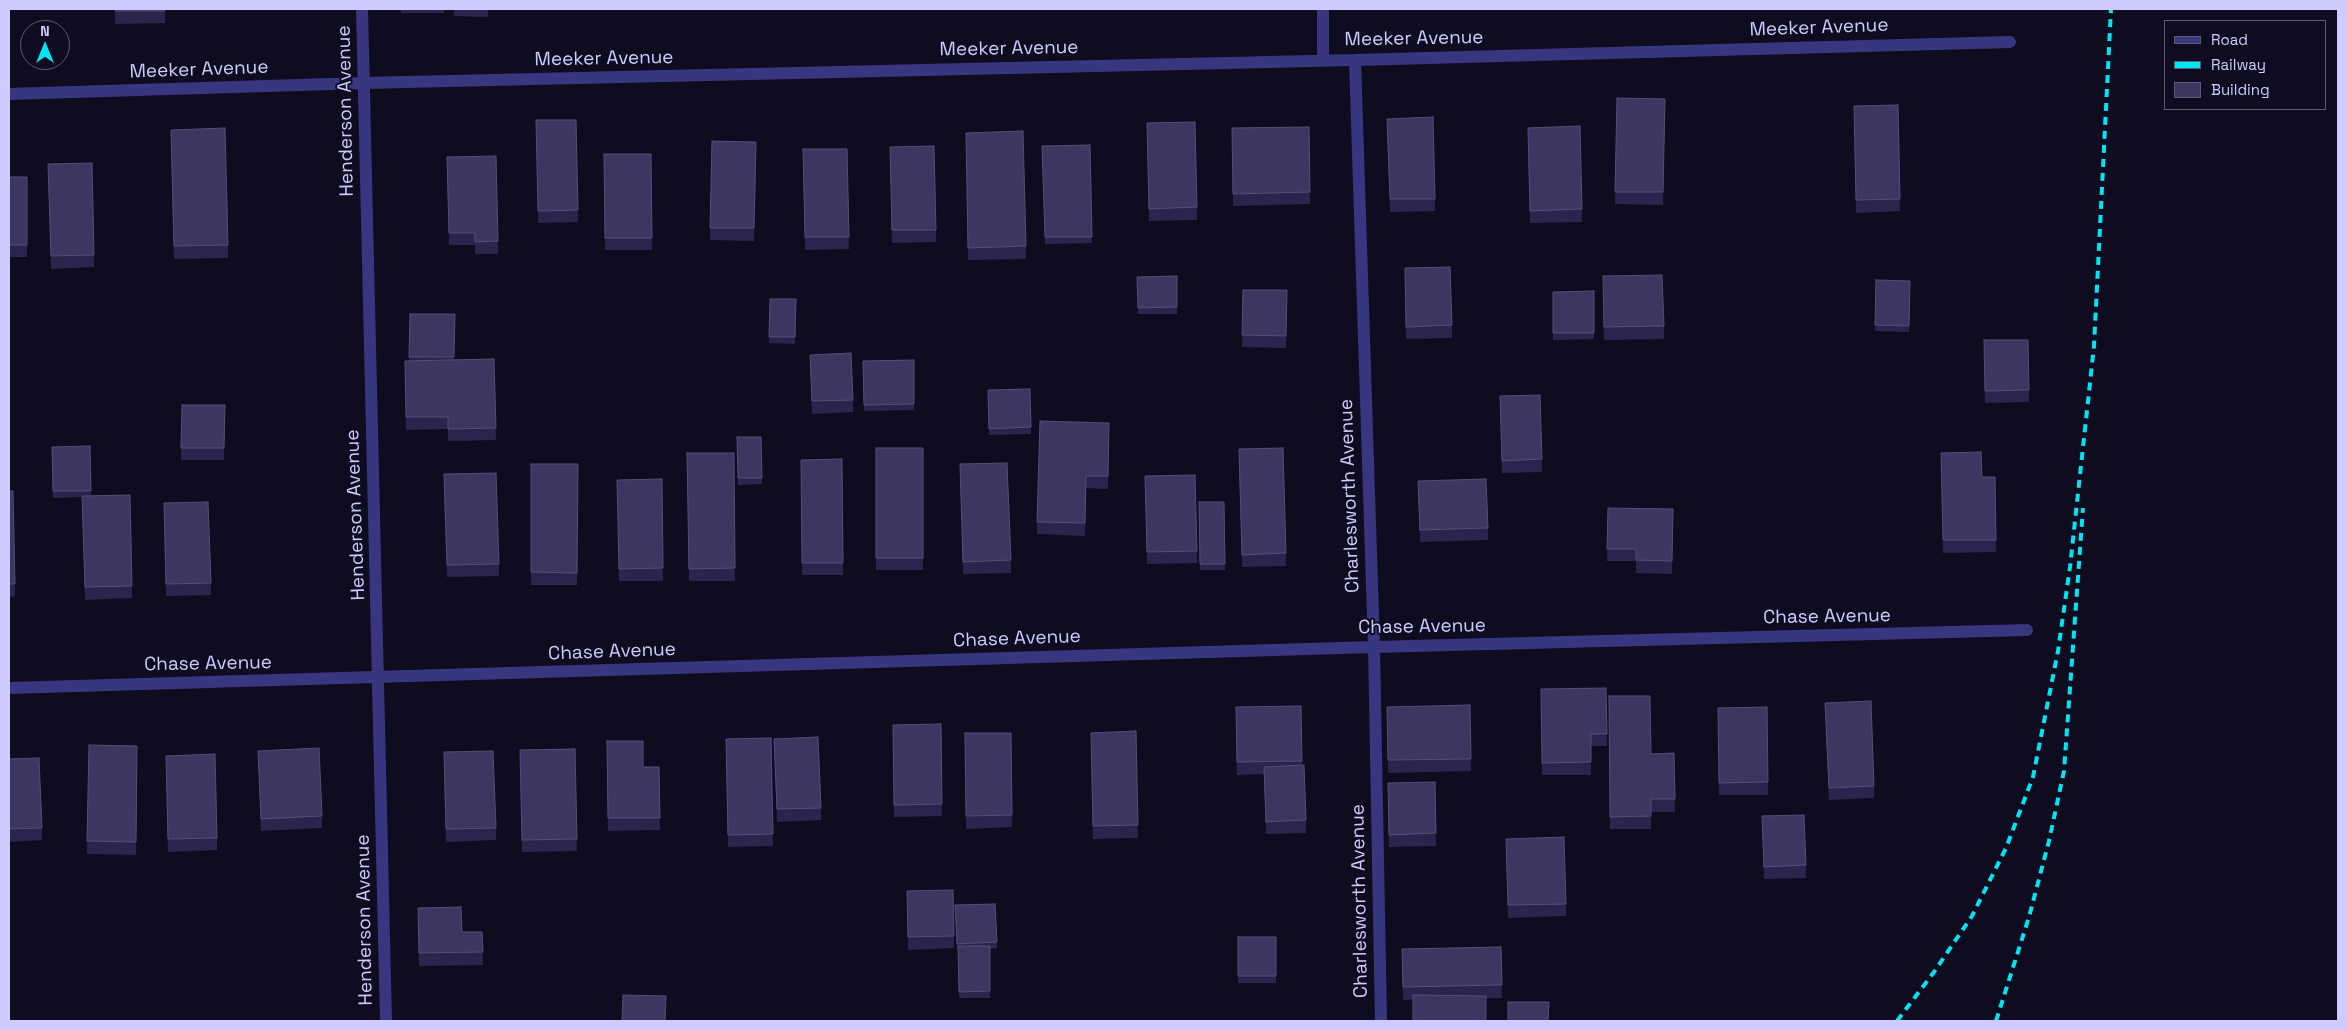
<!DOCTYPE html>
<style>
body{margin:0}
#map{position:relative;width:2347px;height:1030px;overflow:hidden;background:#0f0c1f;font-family:"Space Grotesk",sans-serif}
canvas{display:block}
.frame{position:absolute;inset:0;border:10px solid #cfcaff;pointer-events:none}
.legend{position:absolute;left:2164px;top:20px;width:162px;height:90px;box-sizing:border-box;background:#0f0c1f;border:1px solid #5c5879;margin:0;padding:6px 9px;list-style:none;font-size:15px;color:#cfcaff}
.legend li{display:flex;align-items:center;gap:10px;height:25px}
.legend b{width:25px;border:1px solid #5c5879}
.north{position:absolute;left:20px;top:20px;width:50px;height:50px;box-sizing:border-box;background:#0f0c1f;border:1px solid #5c5879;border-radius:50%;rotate:0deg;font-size:14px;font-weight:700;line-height:20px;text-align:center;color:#cfcaff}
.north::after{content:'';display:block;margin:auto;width:18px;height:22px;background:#00e4f5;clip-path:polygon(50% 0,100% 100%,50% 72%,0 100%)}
</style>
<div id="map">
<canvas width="2347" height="1030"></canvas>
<div class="frame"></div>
<ul class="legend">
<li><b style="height:6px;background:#37367f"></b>Road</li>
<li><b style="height:6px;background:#00e4f5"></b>Railway</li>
<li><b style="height:14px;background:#3d3660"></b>Building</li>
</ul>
<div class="north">N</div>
</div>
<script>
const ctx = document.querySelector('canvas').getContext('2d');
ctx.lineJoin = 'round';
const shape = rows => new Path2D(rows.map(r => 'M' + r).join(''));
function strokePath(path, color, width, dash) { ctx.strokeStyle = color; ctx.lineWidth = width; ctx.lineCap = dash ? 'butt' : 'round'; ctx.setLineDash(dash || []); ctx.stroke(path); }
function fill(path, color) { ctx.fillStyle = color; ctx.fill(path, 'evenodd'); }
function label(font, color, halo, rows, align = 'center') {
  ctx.font = font + ' "Space Grotesk",sans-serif'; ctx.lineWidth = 4; ctx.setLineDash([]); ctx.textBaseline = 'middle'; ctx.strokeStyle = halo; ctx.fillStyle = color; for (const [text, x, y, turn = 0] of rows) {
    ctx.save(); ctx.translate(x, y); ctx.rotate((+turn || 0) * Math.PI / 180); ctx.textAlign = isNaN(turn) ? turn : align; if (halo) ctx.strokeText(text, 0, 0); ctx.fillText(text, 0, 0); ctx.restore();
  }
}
const minor = shape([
 [362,9,386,1021],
 [1323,9,1323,60],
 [1355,60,1374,647,1381,1021],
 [9,94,363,83,1355,60,2010,42],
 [9,688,1374,647,2027,630]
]);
const rail = shape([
 [1897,1021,1934,972,1972,916,2006,848,2033,777,2058,651,2070,567,2094,346,2111,9],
 [1996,1021,2029,917,2049,841,2064,771,2083,508]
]);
const wall = shape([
 [115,9,165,9,165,23,115,24],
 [400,9,444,9,444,13,401,13],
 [454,9,488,9,488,17,454,16],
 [1617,98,1665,99,1663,205,1615,204],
 [1898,105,1900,211,1856,213,1854,106],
 [1387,119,1435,199,1435,211,1390,212],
 [536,120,576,120,578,222,538,223],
 [1147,123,1197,207,1197,220,1149,221],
 [1309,127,1310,204,1233,206,1232,128],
 [1528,140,1582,209,1582,222,1530,223],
 [712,141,756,142,754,241,710,240],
 [171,142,228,245,228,258,174,259],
 [966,145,1026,246,1026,259,968,260],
 [1090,145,1092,243,1045,244,1042,146],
 [890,147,936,230,936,242,892,243],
 [803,149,847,149,849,249,805,250],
 [604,154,651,154,652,250,605,250],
 [447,157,498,241,498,254,475,254,475,245,449,245],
 [48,164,94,255,94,267,51,269],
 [9,177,27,177,27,257,9,257],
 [1177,276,1177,314,1138,314,1137,277],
 [1405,280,1452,325,1452,338,1406,339],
 [1876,280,1910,281,1909,332,1875,331],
 [1603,288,1664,326,1664,339,1604,340],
 [1243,290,1287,290,1286,348,1242,347],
 [1594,291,1594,339,1553,340,1553,292],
 [770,299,796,299,795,344,769,343],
 [410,314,455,314,454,360,494,359,496,440,448,441,448,429,406,430,405,361,409,361],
 [1984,340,2028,340,2029,402,1985,403],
 [810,355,853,400,853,412,812,414],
 [914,360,914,410,864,411,863,361],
 [1030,389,1031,434,989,435,988,390],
 [1500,396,1542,459,1542,472,1502,473],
 [182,405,225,405,224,460,181,460],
 [1109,423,1108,489,1086,488,1085,536,1037,534,1037,522],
 [737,437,761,437,762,484,738,485],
 [90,446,91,496,132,586,132,598,85,600,82,497,53,498,52,447],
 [876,448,923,448,923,570,876,570],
 [687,453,734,453,735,581,689,581],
 [1941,453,1982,477,1995,477,1996,552,1943,553],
 [842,459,843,575,802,575,801,460],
 [1239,462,1286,553,1286,566,1242,567],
 [531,464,578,464,577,585,531,585],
 [960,464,1011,560,1011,573,963,574],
 [662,479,663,581,619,581,617,480],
 [1418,481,1488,528,1488,540,1420,542],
 [444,487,499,564,499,576,447,577],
 [1145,489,1197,551,1197,563,1147,564],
 [9,491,13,491,15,596,9,597],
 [1199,502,1224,502,1225,570,1200,570],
 [164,503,211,583,211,595,166,596],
 [1608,508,1673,509,1672,574,1636,573,1636,561,1607,561],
 [1606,688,1607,746,1591,746,1591,775,1542,775,1541,689],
 [1609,696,1651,754,1674,753,1675,812,1651,812,1651,829,1610,829],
 [1825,703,1874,786,1874,798,1829,800],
 [1470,705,1471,771,1388,773,1387,707],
 [1301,706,1302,765,1306,820,1306,833,1266,834,1264,774,1237,775,1236,707],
 [1767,707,1768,795,1719,795,1718,708],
 [941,724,942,816,894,817,893,725],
 [1136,731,1138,838,1093,839,1091,745],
 [965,733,1011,733,1012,827,966,829],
 [771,738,773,846,728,847,726,739],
 [774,739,821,808,821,820,777,822],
 [607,741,643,767,659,767,660,830,608,831],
 [89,745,137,746,136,855,87,854],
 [575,749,577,851,522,852,520,750],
 [258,751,322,816,322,828,261,831],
 [9,759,42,828,42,840,9,842],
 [444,765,496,828,496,840,446,842],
 [166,768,217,838,217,850,168,852],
 [1435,782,1436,846,1389,847,1388,795],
 [1762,828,1806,865,1806,878,1764,879],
 [1506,851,1566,904,1566,916,1508,918],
 [953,890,954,948,908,950,907,891],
 [995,904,997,948,990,949,990,998,959,998,958,950,957,950,955,905],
 [418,908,462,932,482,932,483,965,419,966],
 [1238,937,1276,937,1276,983,1238,983],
 [1501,947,1502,998,1403,1000,1402,949]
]);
const building = shape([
 [115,9,165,9,165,11,115,11,115,9],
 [1617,98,1665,99,1663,192,1615,192,1617,98],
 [1898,105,1900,199,1856,200,1854,106,1898,105],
 [1433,117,1435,199,1390,199,1387,119,1433,117],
 [536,120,576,120,578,210,538,211,536,120],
 [1195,122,1197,207,1149,209,1147,123,1195,122],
 [1580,126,1582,209,1530,211,1528,128,1580,126],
 [1309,127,1310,192,1233,194,1232,128,1309,127],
 [225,128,228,245,174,246,171,130,225,128],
 [1023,131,1026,246,968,248,966,133,1023,131],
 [712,141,756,142,754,228,710,228,712,141],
 [1090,145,1092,237,1045,237,1042,146,1090,145],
 [934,146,936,230,892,230,890,147,934,146],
 [803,149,847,149,849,237,805,237,803,149],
 [604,154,651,154,652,238,605,238,604,154],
 [496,156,498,241,475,242,475,233,449,233,447,157,496,156],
 [92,163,94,255,51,256,48,164,92,163],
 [9,177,27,177,27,245,9,245,9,177],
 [1450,267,1452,325,1406,327,1405,268,1450,267],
 [1662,275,1664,326,1604,327,1603,276,1662,275],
 [1177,276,1177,307,1138,308,1137,277,1177,276],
 [1876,280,1910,281,1909,326,1875,325,1876,280],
 [1243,290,1287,290,1286,336,1242,335,1243,290],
 [1594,291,1594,333,1553,333,1553,292,1594,291],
 [770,299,796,299,795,337,769,337,770,299],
 [410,314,455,314,454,357,409,357,410,314],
 [1984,340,2028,340,2029,390,1985,391,1984,340],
 [851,353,853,400,812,401,810,355,851,353],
 [494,359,496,428,448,429,448,417,406,417,405,361,494,359],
 [914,360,914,404,864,405,863,361,914,360],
 [1030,389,1031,427,989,429,988,390,1030,389],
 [1540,395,1542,459,1502,461,1500,396,1540,395],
 [182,405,225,405,224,448,181,448,182,405],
 [1040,421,1109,423,1108,476,1086,476,1085,523,1037,522,1040,421],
 [737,437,761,437,762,478,738,478,737,437],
 [90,446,91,491,53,491,52,447,90,446],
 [876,448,923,448,923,558,876,558,876,448],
 [1283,448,1286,553,1242,555,1239,449,1283,448],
 [1981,452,1982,477,1995,477,1996,540,1943,540,1941,453,1981,452],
 [687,453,734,453,735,568,689,569,687,453],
 [842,459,843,563,802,563,801,460,842,459],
 [1007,463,1011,560,963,562,960,464,1007,463],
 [531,464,578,464,577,573,531,572,531,464],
 [496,473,499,564,447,565,444,474,496,473],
 [1195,475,1197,551,1147,552,1145,476,1195,475],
 [662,479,663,568,619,569,617,480,662,479],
 [1486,479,1488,528,1420,530,1418,481,1486,479],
 [9,491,13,491,15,584,9,584,9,491],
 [130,495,132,586,85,587,82,496,130,495],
 [208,502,211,583,166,584,164,503,208,502],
 [1199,502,1224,502,1225,564,1200,564,1199,502],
 [1608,508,1673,509,1672,561,1636,560,1636,549,1607,549,1608,508],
 [1606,688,1607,734,1591,734,1591,762,1542,763,1541,689,1606,688],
 [1609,696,1650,696,1651,754,1674,753,1675,799,1651,799,1651,816,1610,817,1609,696],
 [1871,701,1874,786,1829,788,1825,703,1871,701],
 [1470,705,1471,759,1388,760,1387,707,1470,705],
 [1301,706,1302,761,1237,762,1236,707,1301,706],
 [1767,707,1768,782,1719,783,1718,708,1767,707],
 [941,724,942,804,894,805,893,725,941,724],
 [1136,731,1138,825,1093,826,1091,733,1136,731],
 [965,733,1011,733,1012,815,966,816,965,733],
 [818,737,821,808,777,809,774,739,818,737],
 [771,738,773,834,728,835,726,739,771,738],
 [607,741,643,741,643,767,659,767,660,818,608,818,607,741],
 [89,745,137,746,136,842,87,841,89,745],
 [319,748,322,816,261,819,258,751,319,748],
 [575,749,577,839,522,840,520,750,575,749],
 [493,751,496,828,446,829,444,752,493,751],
 [215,754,217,838,168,839,166,756,215,754],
 [39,758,42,828,9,829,9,759,39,758],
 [1304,765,1306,820,1266,822,1264,767,1304,765],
 [1435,782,1436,833,1389,835,1388,783,1435,782],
 [1804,815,1806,865,1764,867,1762,816,1804,815],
 [1564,837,1566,904,1508,905,1506,839,1564,837],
 [953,890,954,936,908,937,907,891,953,890],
 [995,904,997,942,957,944,955,905,995,904],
 [461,907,462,932,482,932,483,952,419,953,418,908,461,907],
 [1238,937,1276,937,1276,976,1238,976,1238,937],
 [958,946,990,946,990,991,959,992,958,946],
 [1501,947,1502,985,1403,987,1402,949,1501,947],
 [623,995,666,996,665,1021,622,1021,623,995],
 [1413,995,1486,996,1486,1021,1413,1021,1413,995],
 [1508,1002,1549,1002,1548,1021,1508,1021,1508,1002]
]);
const streetNames = [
 ["Meeker Avenue",1819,28,-2],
 ["Meeker Avenue",1414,39,-1],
 ["Meeker Avenue",1009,49,-1],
 ["Meeker Avenue",604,59,-1],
 ["Meeker Avenue",199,70,-2],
 ["Henderson Avenue",346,111,-91],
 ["Charlesworth Avenue",1350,496,-92],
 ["Henderson Avenue",356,515,-92],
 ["Chase Avenue",1827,617,-1],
 ["Chase Avenue",1422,627,-1],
 ["Chase Avenue",1017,639,-2],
 ["Chase Avenue",612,652,-2],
 ["Chase Avenue",208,664,-1],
 ["Charlesworth Avenue",1360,901,-91],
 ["Henderson Avenue",365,920,-91]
];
strokePath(minor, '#37367f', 12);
strokePath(rail, '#00e4f5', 4, [8, 6]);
fill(wall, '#2b244d');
fill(building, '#3d3660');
strokePath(building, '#544d79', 1);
label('19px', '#cfcaff', '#0f0c1f', streetNames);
</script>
